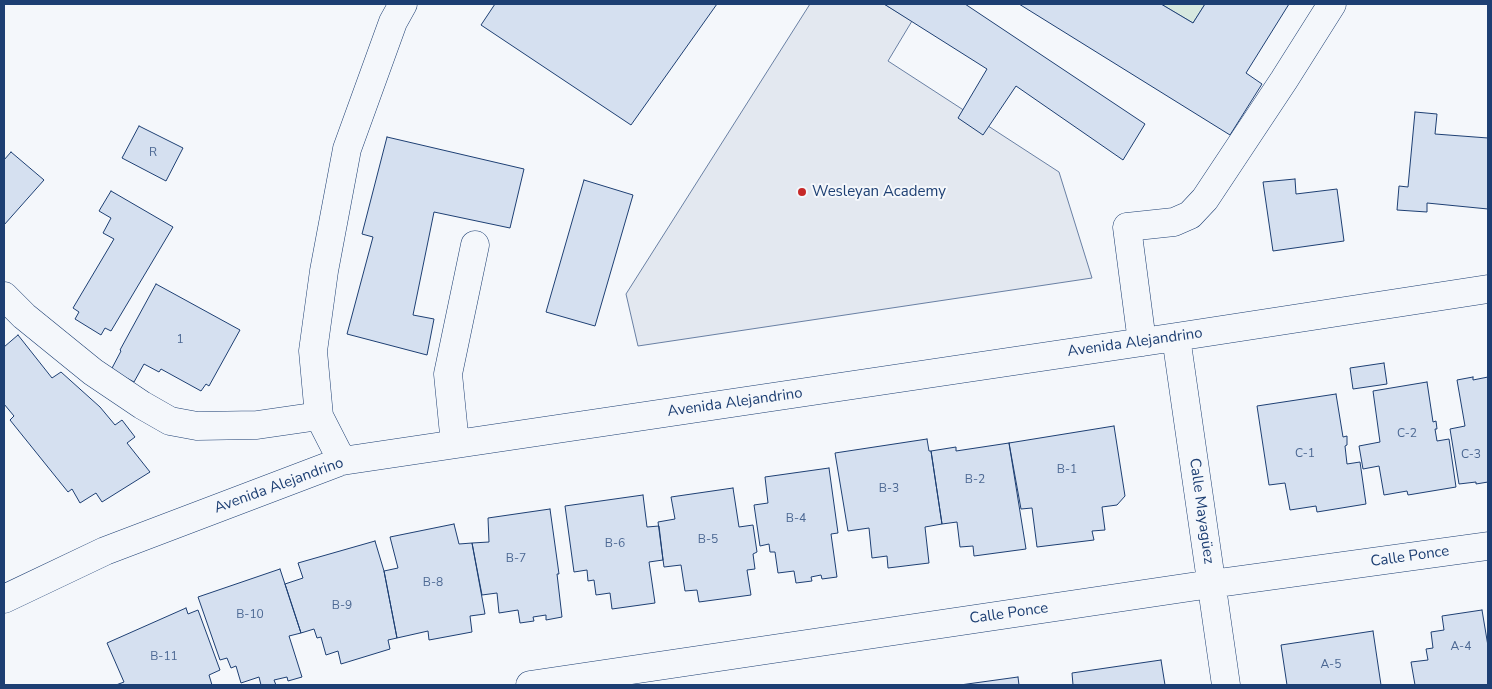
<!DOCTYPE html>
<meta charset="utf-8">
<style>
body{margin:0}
#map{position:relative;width:1492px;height:689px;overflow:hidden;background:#f4f7fb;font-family:"Nunito Sans",sans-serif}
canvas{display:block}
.frame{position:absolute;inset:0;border:5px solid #1d3f73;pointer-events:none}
</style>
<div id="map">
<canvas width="1492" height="689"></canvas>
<div class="frame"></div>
</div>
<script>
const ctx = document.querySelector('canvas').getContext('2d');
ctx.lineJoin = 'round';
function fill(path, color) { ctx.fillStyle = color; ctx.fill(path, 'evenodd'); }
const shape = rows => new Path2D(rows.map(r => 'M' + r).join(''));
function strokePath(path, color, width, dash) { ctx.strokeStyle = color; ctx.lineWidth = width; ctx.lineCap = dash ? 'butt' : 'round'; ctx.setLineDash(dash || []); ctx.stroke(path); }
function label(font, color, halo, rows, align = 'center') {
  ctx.font = font + ' "Nunito Sans",sans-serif'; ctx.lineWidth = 4; ctx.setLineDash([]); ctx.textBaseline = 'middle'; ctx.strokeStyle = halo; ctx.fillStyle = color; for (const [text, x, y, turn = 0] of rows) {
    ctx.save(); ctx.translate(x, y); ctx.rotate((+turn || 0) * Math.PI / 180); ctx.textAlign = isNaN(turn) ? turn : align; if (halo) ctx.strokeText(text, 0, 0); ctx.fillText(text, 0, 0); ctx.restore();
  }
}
const green = shape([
 [1161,4,1205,4,1193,23,1161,4]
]);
const parking = shape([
 [810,4,884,4,912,21,888,61,1059,172,1092,278,638,346,626,294,810,4]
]);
const building = shape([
 [495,4,717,4,631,125,481,25,495,4],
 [884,4,965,4,1145,124,1123,160,1016,86,983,135,958,118,987,69,884,4],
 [1019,4,1161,4,1193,23,1205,4,1289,4,1246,73,1262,84,1230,135,1019,4],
 [1415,112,1437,114,1435,134,1488,138,1488,209,1427,203,1427,212,1397,210,1399,186,1408,187,1415,112],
 [139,126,183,148,166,181,122,158,139,126],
 [387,137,524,169,510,228,434,212,413,315,434,319,427,355,347,334,373,237,362,234,387,137],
 [11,152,44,180,4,225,4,160,11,152],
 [1295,179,1296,194,1337,189,1344,241,1273,251,1263,182,1295,179],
 [584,180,633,195,595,326,546,312,584,180],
 [111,191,173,227,111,331,105,328,101,335,75,319,79,312,73,308,114,239,103,233,111,218,99,211,111,191],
 [156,284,240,330,209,386,206,384,201,391,161,369,159,372,144,364,134,382,111,370,121,351,120,350,156,284],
 [18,335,52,378,61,372,100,407,115,425,122,420,135,437,127,443,150,472,102,502,96,493,80,503,72,489,68,492,10,420,14,416,4,404,4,347,18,335],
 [1384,363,1387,384,1353,389,1350,368,1384,363],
 [1473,377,1473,380,1488,377,1488,482,1476,484,1476,482,1459,484,1450,429,1465,426,1457,380,1473,377],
 [1427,382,1433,422,1436,421,1437,429,1435,429,1437,441,1449,439,1456,487,1408,495,1407,491,1384,495,1379,466,1363,469,1359,446,1380,442,1373,391,1427,382],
 [1336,394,1343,437,1347,436,1347,445,1345,446,1347,464,1360,462,1366,504,1317,512,1316,506,1290,510,1285,483,1269,485,1257,406,1336,394],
 [1114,426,1125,496,1117,505,1102,507,1105,530,1092,531,1094,540,1037,547,1032,508,1021,509,1009,443,1114,426],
 [927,439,929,451,931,451,942,524,925,527,929,563,888,568,887,556,872,558,869,528,848,531,835,453,927,439],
 [1009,443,1026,549,974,556,973,546,960,547,957,522,942,524,931,451,956,447,956,451,1009,443],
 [829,468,838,533,831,534,837,577,822,579,821,575,811,577,812,581,796,583,794,571,778,573,775,552,770,552,769,544,760,546,754,505,768,503,765,477,829,468],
 [733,488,739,527,753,525,757,552,753,554,755,569,747,570,751,595,699,602,697,590,685,591,681,565,664,567,658,522,675,519,671,497,733,488],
 [643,495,647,527,659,526,663,560,649,562,655,603,612,609,610,593,596,595,594,580,588,581,587,570,574,572,565,506,643,495],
 [550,509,559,574,557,574,562,617,546,620,546,615,533,617,534,621,520,623,518,610,499,613,497,593,482,595,472,543,489,542,488,518,550,509],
 [454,524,459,544,472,543,485,614,470,616,472,632,429,640,428,631,397,638,384,571,398,568,390,537,454,524],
 [375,541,384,571,397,638,388,640,390,649,341,664,338,651,326,655,321,637,317,638,314,629,301,633,285,584,303,578,298,563,375,541],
 [280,569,301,633,289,636,302,677,288,681,287,677,274,680,276,685,261,685,259,677,241,683,236,666,231,668,227,658,220,660,198,597,280,569],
 [186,608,188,614,198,610,220,670,209,675,212,685,116,685,124,682,107,643,186,608],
 [1482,610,1488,646,1488,685,1415,685,1411,662,1428,660,1426,649,1433,648,1431,632,1444,630,1442,616,1482,610],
 [1373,631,1381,685,1287,685,1281,645,1373,631],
 [1161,660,1165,685,1073,685,1072,673,1161,660],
 [1018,677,1019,685,960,685,1018,677]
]);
const minor = shape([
 [4,296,24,316,93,372,142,405,170,421,197,426,257,425,319,416,342,461],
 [1176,337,1226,685],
 [1142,342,1127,227,1174,222,1190,215,1205,199,1284,80,1332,4],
 [319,416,313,351,324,271,347,149,393,22,403,4],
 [455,444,448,374,475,245],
 [4,599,105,551,342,461,1176,337,1488,289],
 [530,685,1211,584,1488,546]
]);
const fence = shape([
 [72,4,73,4]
]);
const markers = [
 [802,192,5,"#c62828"]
];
const numberNames = [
 ["R",153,153],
 ["1",180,340],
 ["C-2",1407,434],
 ["C-1",1305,454],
 ["C-3",1471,455],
 ["B-1",1067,470],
 ["B-2",975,480],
 ["B-3",889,489],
 ["B-4",796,519],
 ["B-5",708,540],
 ["B-6",615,544],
 ["B-7",516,559],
 ["B-8",433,583],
 ["B-9",342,606],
 ["B-10",250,615],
 ["A-4",1461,647],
 ["B-11",164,657],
 ["A-5",1331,665]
];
const poiNames = [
 ["Wesleyan Academy",812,192]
];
const streetNames = [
 ["Avenida Alejandrino",1135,343,-8],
 ["Avenida Alejandrino",735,403,-8],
 ["Avenida Alejandrino",279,486,-20],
 ["Calle Mayagüez",1201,511,82],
 ["Calle Ponce",1410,557,-8],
 ["Calle Ponce",1009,614,-8]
];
fill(green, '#d7e8df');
strokePath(green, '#687fa3', 1);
fill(parking, '#e3e8f0');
strokePath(parking, '#687fa3', 1);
fill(building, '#d5e0f0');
strokePath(building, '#1d3f73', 1);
strokePath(minor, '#1d3f73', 29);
strokePath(minor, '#f4f7fb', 28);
strokePath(fence, '#1d3f73', 1, [6, 2.5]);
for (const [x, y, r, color] of markers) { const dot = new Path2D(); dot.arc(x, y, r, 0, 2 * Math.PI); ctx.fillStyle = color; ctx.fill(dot); strokePath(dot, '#f4f7fb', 2); }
label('12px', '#4b6792', null, numberNames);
label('15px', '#1d3f73', '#f4f7fb', poiNames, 'left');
label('15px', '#1d3f73', '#f4f7fb', streetNames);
</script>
